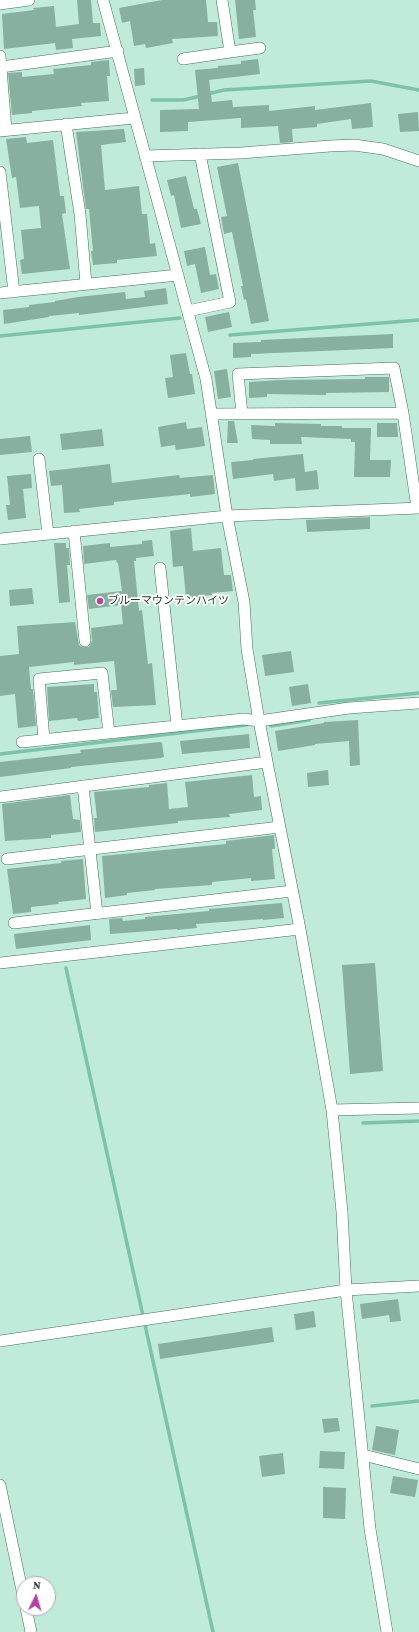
<!DOCTYPE html>
<meta charset="utf-8">
<style>
body{margin:0}
#map{position:relative;width:419px;height:1632px;overflow:hidden;background:#c0ead9;font-family:"Crimson Pro",serif}
canvas{display:block}
.north{position:absolute;left:16px;top:1576px;width:40px;height:40px;box-sizing:border-box;background:#fff;border:1px solid #a7aeac;border-radius:50%;rotate:5deg;font-size:11px;font-weight:700;line-height:16px;text-align:center;color:#24352f}
.north::after{content:'';display:block;margin:auto;width:14px;height:18px;background:#b043a3;clip-path:polygon(50% 0,100% 100%,50% 72%,0 100%)}
</style>
<div id="map">
<canvas width="419" height="1632"></canvas>
<div class="north">N</div>
</div>
<script>
const ctx = document.querySelector('canvas').getContext('2d');
ctx.lineJoin = 'round';
const shape = rows => new Path2D(rows.map(r => 'M' + r).join(''));
function strokePath(path, color, width, dash) { ctx.strokeStyle = color; ctx.lineWidth = width; ctx.lineCap = dash ? 'butt' : 'round'; ctx.setLineDash(dash || []); ctx.stroke(path); }
function fill(path, color) { ctx.fillStyle = color; ctx.fill(path, 'evenodd'); }
function label(font, color, halo, rows, align = 'center') {
  ctx.font = font + ' "Crimson Pro","Noto Sans JP",serif'; ctx.lineWidth = 3.5; ctx.setLineDash([]); ctx.textBaseline = 'middle'; ctx.strokeStyle = halo; ctx.fillStyle = color; for (const [text, x, y, turn = 0] of rows) {
    ctx.save(); ctx.translate(x, y); ctx.rotate((+turn || 0) * Math.PI / 180); ctx.textAlign = isNaN(turn) ? turn : align; if (halo) ctx.strokeText(text, 0, 0); ctx.fillText(text, 0, 0); ctx.restore();
  }
}
const stream = shape([
 [207,94,224,90,371,81,419,90],
 [152,100,183,100,201,96],
 [230,335,419,320],
 [0,336,180,318],
 [319,703,419,693],
 [271,726,309,720],
 [0,754,246,725],
 [66,968,213,1632],
 [363,1123,419,1121],
 [372,1406,419,1401]
]);
const building = shape([
 [77,0,91,0,93,23,100,23,101,36,72,39,73,48,56,50,55,43,4,49,2,14,34,10,33,8,54,6,56,27,79,24],
 [162,0,206,0,208,22,217,22,218,36,172,39,173,43,146,48,145,44,134,46,130,21,122,23,119,8],
 [235,0,255,0,256,10,253,10,256,37,239,39],
 [258,59,260,74,209,80,212,102,232,100,233,107,269,105,269,111,315,106,315,110,371,103,373,127,352,129,351,119,317,124,317,127,292,129,293,142,280,143,278,126,241,128,241,118,188,122,188,131,160,132,160,110,199,109,195,70,218,68,218,66,241,64,241,61],
 [109,60,110,76,107,76,109,101,81,103,82,106,32,111,32,113,12,115,8,73,22,72,22,77,54,74,53,69,91,65,91,62],
 [144,68,145,85,135,86,134,69],
 [418,112,419,131,400,132,398,114],
 [124,129,126,142,101,145,105,190,139,186,142,214,147,214,150,244,155,243,157,256,117,260,117,263,93,265,91,251,93,251,89,209,86,209,76,132],
 [26,137,27,143,53,140,60,196,64,196,66,213,62,214,70,269,22,274,20,260,24,259,21,230,41,228,39,206,20,208,16,177,12,178,6,139],
 [238,163,269,321,251,324,246,299,244,300,241,286,243,286,232,232,224,234,221,217,227,216,217,167],
 [186,176,194,209,197,209,201,224,181,228,174,195,171,196,167,180],
 [205,247,210,275,216,274,219,289,201,293,195,264,187,266,184,251],
 [166,288,168,304,79,315,79,313,49,316,49,317,4,324,3,310,29,307,29,305,55,302,55,301,78,297,125,292,126,299,145,297,144,291],
 [229,312,232,327,208,332,205,317],
 [393,334,393,348,251,354,251,357,233,358,233,343,261,342,261,340],
 [186,353,190,374,192,374,195,394,168,398,165,378,173,377,170,355],
 [227,369,231,397,218,399,214,371],
 [365,377,389,377,389,392,326,393,326,395,267,394,267,397,249,398,249,382,279,380,365,379],
 [228,421,234,421,238,443,227,443],
 [186,422,187,429,202,427,205,446,176,450,175,445,161,447,158,427],
 [275,423,321,424,321,426,342,426,342,428,371,428,370,460,391,460,390,477,354,477,355,442,351,442,351,439,301,437,302,444,270,444,270,440,252,439,251,425,275,426],
 [377,423,397,423,398,437,377,437],
 [102,429,104,446,62,450,60,434],
 [30,436,32,452,0,455,0,439],
 [303,454,305,472,317,470,319,489,296,491,295,478,274,481,273,474,233,479,231,462,253,460,253,459],
 [110,464,112,483,179,475,180,478,213,475,215,494,190,497,190,494,114,502,114,505,79,509,80,512,64,513,62,485,51,486,49,471],
 [31,474,32,488,23,489,26,518,8,520,6,505,10,505,7,476],
 [370,517,370,529,307,532,306,520],
 [191,528,193,551,221,548,224,575,231,575,233,591,212,593,212,595,186,598,183,566,173,567,170,531],
 [152,540,154,556,136,558,136,561,134,561,139,611,142,610,148,664,152,663,156,705,113,707,111,690,117,690,114,661,74,665,74,662,29,667,31,689,33,689,36,726,18,728,15,694,0,696,0,656,19,654,17,626,75,622,79,645,82,647,89,647,92,641,91,628,123,624,121,605,89,609,87,595,122,591,118,563,117,563,116,560,84,564,83,546,110,543,110,547,142,544,142,541],
 [54,543,66,543,66,548,69,548,70,565,67,565,70,602,59,603],
 [32,588,34,604,10,606,9,590],
 [291,651,294,672,265,676,262,655],
 [94,684,94,692,97,692,99,718,78,721,77,718,49,721,47,687],
 [308,684,311,703,292,706,289,687],
 [358,720,360,765,350,766,349,741,315,744,315,745,278,751,275,731,324,723,324,722],
 [249,734,250,748,182,754,180,741],
 [160,742,162,743,164,757,161,758,71,767,71,768,0,777,0,762,81,753,80,750],
 [328,770,329,785,308,787,307,773],
 [252,775,254,797,261,796,262,810,229,814,230,817,178,821,178,823,95,832,94,818,97,818,94,792,149,787,149,785,167,783,169,809,188,807,185,782],
 [70,795,73,819,80,820,81,832,51,835,51,838,5,841,2,804],
 [274,835,275,849,272,849,275,879,251,881,251,878,212,882,212,885,155,889,155,890,127,893,127,895,105,898,102,856,226,844,226,841],
 [83,859,86,899,58,902,59,904,31,907,31,912,13,914,7,869,61,863,61,861],
 [282,903,284,918,263,920,263,919,196,924,197,928,177,930,177,929,110,934,109,919,122,918,123,921,145,919,145,917,209,911,209,909],
 [90,925,91,940,16,949,14,934],
 [375,963,383,1071,350,1074,342,965],
 [398,1299,401,1321,390,1322,389,1315,362,1319,360,1304],
 [314,1311,316,1327,296,1330,294,1314],
 [272,1327,274,1342,160,1359,158,1344],
 [338,1418,340,1431,324,1433,322,1419],
 [376,1426,399,1430,395,1455,372,1450],
 [320,1451,345,1452,344,1469,319,1468],
 [283,1453,285,1474,262,1477,259,1456],
 [393,1476,418,1480,415,1497,390,1493],
 [323,1487,346,1488,345,1519,323,1518]
]);
const street = shape([
 [103,0,206,379,227,516,244,602,247,649,259,721,300,929,332,1110,342,1212,346,1290,370,1529,387,1632],
 [222,0,230,52,260,48],
 [0,4,29,0],
 [0,56,6,130],
 [183,59,230,52],
 [1,67,118,51],
 [66,124,80,214,86,284],
 [0,131,134,118],
 [145,156,241,153,330,146,354,145,383,149,419,161],
 [0,172,14,292],
 [0,293,178,275],
 [188,311,230,302,200,154],
 [403,413,417,508],
 [211,414,403,413,394,368,238,374,242,414],
 [39,459,48,534],
 [74,531,85,641],
 [0,539,227,516,419,508],
 [160,568,177,726],
 [44,740,39,679,102,673,109,733],
 [22,742,244,719,259,721,349,708,419,703],
 [83,786,97,914],
 [0,797,267,762],
 [7,859,280,827],
 [14,923,292,891],
 [0,963,300,929],
 [332,1110,419,1108],
 [0,1341,346,1290,419,1286],
 [363,1455,419,1469],
 [0,1485,24,1600],
 [26,1608,31,1632]
]);
const markers = [
 [100,601,4,"#b043a3"]
];
const poiNames = [
 ["ブルーマウンテンハイツ",108,601]
];
strokePath(stream, '#7cc3a9', 3.5);
fill(building, '#87b0a0');
strokePath(street, '#466d5f', 12);
strokePath(street, '#fff', 11);
for (const [x, y, r, color] of markers) { const dot = new Path2D(); dot.arc(x, y, r, 0, 2 * Math.PI); ctx.fillStyle = color; ctx.fill(dot); strokePath(dot, '#fff', 1.5); }
label('11px', '#24352f', '#fff', poiNames, 'left');
</script>
